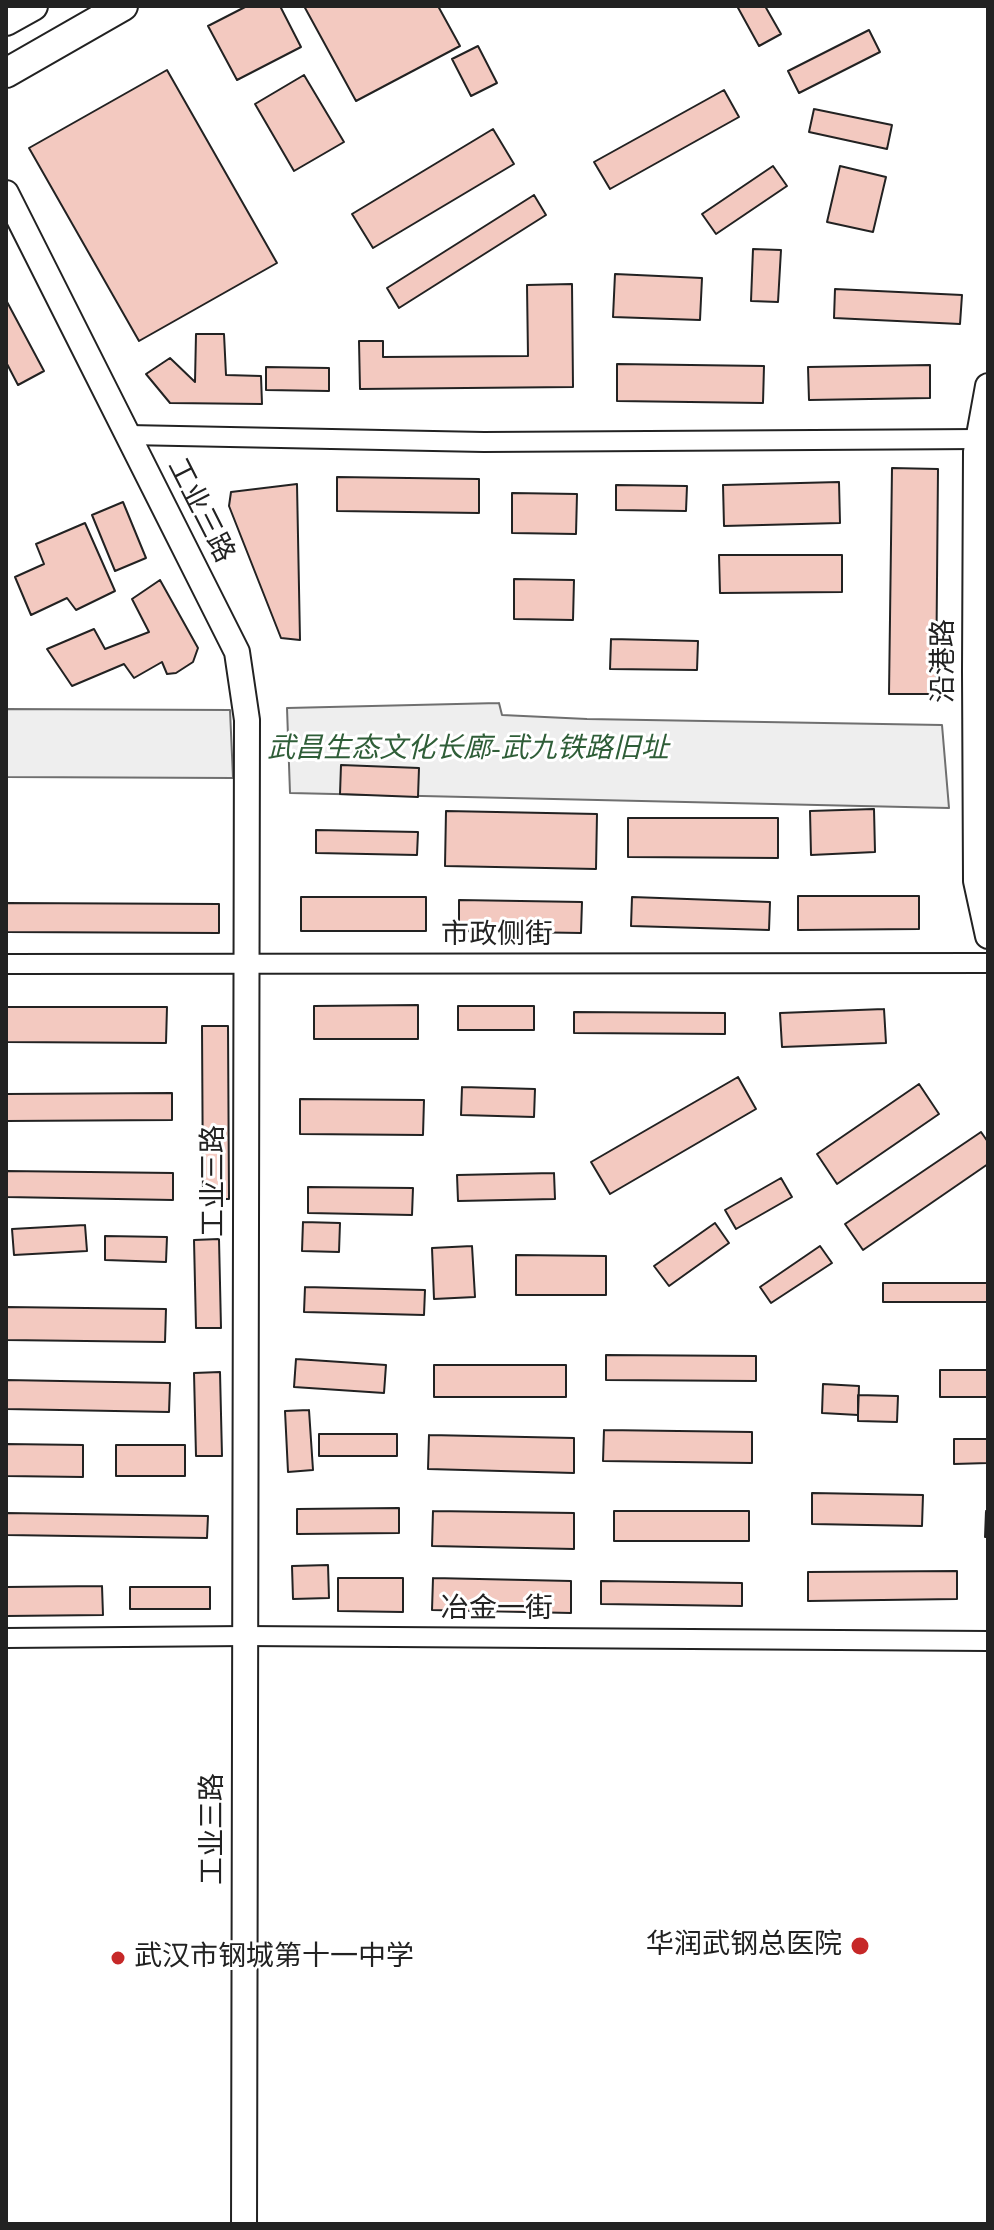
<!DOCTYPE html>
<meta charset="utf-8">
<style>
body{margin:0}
#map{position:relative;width:994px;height:2230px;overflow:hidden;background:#fff;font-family:"Times New Roman",serif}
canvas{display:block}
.frame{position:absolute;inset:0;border:8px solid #222;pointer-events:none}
</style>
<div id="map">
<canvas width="994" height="2230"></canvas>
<div class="frame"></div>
</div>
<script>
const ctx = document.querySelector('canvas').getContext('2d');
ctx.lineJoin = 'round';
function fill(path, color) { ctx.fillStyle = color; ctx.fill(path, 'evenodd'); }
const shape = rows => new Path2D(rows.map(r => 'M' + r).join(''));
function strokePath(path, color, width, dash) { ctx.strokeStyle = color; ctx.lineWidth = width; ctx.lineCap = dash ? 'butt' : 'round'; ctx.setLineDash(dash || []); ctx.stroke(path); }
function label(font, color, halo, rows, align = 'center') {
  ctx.font = font + ' "Times New Roman","Noto Sans SC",serif'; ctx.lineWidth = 6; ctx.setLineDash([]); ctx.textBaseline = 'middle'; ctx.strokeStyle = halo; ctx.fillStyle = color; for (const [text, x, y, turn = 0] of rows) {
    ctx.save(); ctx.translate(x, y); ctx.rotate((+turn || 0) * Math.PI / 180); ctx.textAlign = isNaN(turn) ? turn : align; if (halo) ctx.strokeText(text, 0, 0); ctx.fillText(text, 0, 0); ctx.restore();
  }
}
const green = shape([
 [499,703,502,715,587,719,942,725,949,808,290,793,287,708,499,703],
 [6,709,230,710,233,778,6,777,6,709]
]);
const building = shape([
 [247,6,280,6,301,47,237,80,208,26,247,6],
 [304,6,438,6,460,46,356,101,304,6],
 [737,6,765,6,781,34,759,46,737,6],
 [869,30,880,52,799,93,788,71,869,30],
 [478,46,497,83,471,96,452,59,478,46],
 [167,70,277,263,139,341,29,148,167,70],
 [304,75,344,142,294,171,255,104,304,75],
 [724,90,739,117,610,189,594,162,724,90],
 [814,109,892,125,887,149,809,132,814,109],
 [493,129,514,164,373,248,352,214,493,129],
 [773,166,787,186,716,234,702,214,773,166],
 [840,166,886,177,873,232,827,222,840,166],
 [534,195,546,215,399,308,387,288,534,195],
 [753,249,781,250,778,302,751,301,753,249],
 [615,274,702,278,700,320,613,317,615,274],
 [572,284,573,387,360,389,359,341,383,341,383,357,528,356,527,285,572,284],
 [835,289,962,295,960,324,834,318,835,289],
 [6,300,44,371,18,385,6,362,6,300],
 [196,334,224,334,226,375,261,376,262,404,170,403,146,374,170,358,195,382,196,334],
 [617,364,764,366,763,403,617,401,617,364],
 [930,365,930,398,809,400,808,367,930,365],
 [266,367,329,368,329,391,266,390,266,367],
 [892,468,938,469,936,694,889,694,892,468],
 [337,477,479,479,479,513,337,511,337,477],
 [839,482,840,523,724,526,723,485,839,482],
 [297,484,300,640,281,638,229,506,231,492,297,484],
 [616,485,687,486,686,511,616,510,616,485],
 [512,493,577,494,576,534,512,533,512,493],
 [123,502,146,558,115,571,92,515,123,502],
 [85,523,115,591,76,610,67,598,31,615,15,577,44,564,36,544,85,523],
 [719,555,842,555,842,592,720,593,719,555],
 [514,579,574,580,573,620,514,619,514,579],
 [160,580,198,648,193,662,176,673,167,674,162,662,134,678,124,664,72,686,47,649,94,629,105,649,149,632,132,599,160,580],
 [611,639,698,641,697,670,610,669,611,639],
 [341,765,419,768,418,797,340,794,341,765],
 [874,809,875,852,811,855,810,811,874,809],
 [446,811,597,814,596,869,445,866,446,811],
 [628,818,778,818,778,858,628,857,628,818],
 [316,830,418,832,417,855,316,853,316,830],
 [798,896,919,896,919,929,798,930,798,896],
 [301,897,426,897,426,931,301,931,301,897],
 [632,897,770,902,769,930,631,926,632,897],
 [459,900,582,902,581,933,459,931,459,900],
 [6,903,219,904,219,933,6,932,6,903],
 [418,1005,418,1039,314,1039,314,1006,418,1005],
 [458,1006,534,1006,534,1030,458,1030,458,1006],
 [6,1007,167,1007,166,1043,6,1042,6,1007],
 [884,1009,886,1043,782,1047,780,1013,884,1009],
 [574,1012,725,1013,725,1034,574,1033,574,1012],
 [202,1026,228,1026,229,1199,203,1199,202,1026],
 [738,1077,756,1109,610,1194,591,1162,738,1077],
 [919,1084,939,1114,837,1184,817,1154,919,1084],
 [462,1087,535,1089,534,1117,461,1115,462,1087],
 [172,1093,172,1120,6,1121,6,1094,172,1093],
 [300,1099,424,1100,423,1135,300,1134,300,1099],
 [981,1132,988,1142,988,1164,863,1250,845,1224,981,1132],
 [6,1171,173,1173,173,1200,6,1197,6,1171],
 [554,1173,555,1199,458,1201,457,1175,554,1173],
 [781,1178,792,1197,736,1229,725,1210,781,1178],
 [308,1187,413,1188,412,1215,308,1213,308,1187],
 [303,1222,340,1223,339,1252,302,1251,303,1222],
 [715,1223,729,1243,669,1286,654,1266,715,1223],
 [85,1225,87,1251,14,1255,12,1229,85,1225],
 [105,1236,167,1237,166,1262,105,1260,105,1236],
 [219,1239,221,1328,196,1328,194,1240,219,1239],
 [472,1246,475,1297,434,1299,432,1248,472,1246],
 [820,1246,832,1263,771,1303,760,1287,820,1246],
 [516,1255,606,1256,606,1295,516,1295,516,1255],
 [883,1283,988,1283,988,1302,883,1302,883,1283],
 [305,1287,425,1290,424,1315,304,1312,305,1287],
 [6,1307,166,1309,165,1342,6,1340,6,1307],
 [606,1355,756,1356,756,1381,606,1380,606,1355],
 [296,1359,386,1365,384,1393,294,1387,296,1359],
 [434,1365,566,1365,566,1397,434,1397,434,1365],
 [940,1370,988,1370,988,1397,940,1397,940,1370],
 [220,1372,222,1456,196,1456,194,1373,220,1372],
 [6,1380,170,1383,169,1412,6,1409,6,1380],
 [823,1384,859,1386,858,1415,822,1413,823,1384],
 [858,1395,898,1396,897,1422,858,1421,858,1395],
 [309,1410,313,1470,288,1472,285,1411,309,1410],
 [604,1430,752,1432,752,1463,603,1461,604,1430],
 [319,1434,397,1434,397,1456,319,1456,319,1434],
 [429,1435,574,1438,574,1473,428,1469,429,1435],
 [954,1439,988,1439,988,1463,954,1464,954,1439],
 [6,1444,83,1445,83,1477,6,1476,6,1444],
 [116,1445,185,1445,185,1476,116,1476,116,1445],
 [812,1493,923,1495,922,1526,812,1524,812,1493],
 [399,1508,399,1533,297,1534,297,1509,399,1508],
 [433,1511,574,1513,574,1549,432,1546,433,1511],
 [614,1511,749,1511,749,1541,614,1541,614,1511],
 [986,1511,988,1512,988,1537,985,1537,986,1511],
 [6,1513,208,1516,207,1538,6,1535,6,1513],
 [328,1565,329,1598,293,1599,292,1566,328,1565],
 [957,1571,957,1599,808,1601,808,1572,957,1571],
 [338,1578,403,1578,403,1612,338,1611,338,1578],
 [433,1578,571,1581,571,1613,432,1610,433,1578],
 [601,1581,742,1583,742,1606,601,1604,601,1581],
 [102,1586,103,1615,6,1616,6,1587,102,1586],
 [130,1587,210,1587,210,1609,130,1609,130,1587]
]);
const minor = shape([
 [128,435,484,442,979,439],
 [6,964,988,963],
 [6,1638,245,1636,988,1641]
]);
const secondary = shape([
 [6,193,237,652,247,720,244,2224],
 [988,386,976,452,975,671,976,881,988,936]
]);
const primary = shape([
 [6,21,33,6],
 [6,73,123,6]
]);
const markers = [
 [860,1946,10,"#c62828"],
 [118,1958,8,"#c62828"]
];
const streetNames = [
 ["工业三路",200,511,63],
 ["沿港路",945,661,-90],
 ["市政侧街",497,936],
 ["工业三路",215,1181,-90],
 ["冶金一街",497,1610],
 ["工业三路",214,1829,-90]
];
const parkNames = [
 ["武昌生态文化长廊-武九铁路旧址",468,750]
];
const poiNames = [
 ["华润武钢总医院",842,1946],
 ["武汉市钢城第十一中学",134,1958,"left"]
];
fill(green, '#eee');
strokePath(green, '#6f6f6f', 2);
fill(building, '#f3c9c0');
strokePath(building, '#222', 2);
strokePath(minor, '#222', 22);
strokePath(secondary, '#222', 28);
strokePath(primary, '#222', 32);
strokePath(minor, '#fff', 18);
strokePath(secondary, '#fff', 24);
strokePath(primary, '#fff', 28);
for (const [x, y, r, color] of markers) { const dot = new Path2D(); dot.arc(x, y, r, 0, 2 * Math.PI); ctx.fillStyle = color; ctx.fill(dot); strokePath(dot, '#fff', 3); }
label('28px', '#222', '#fff', streetNames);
label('italic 28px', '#2f5e38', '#fff', parkNames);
label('28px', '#222', '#fff', poiNames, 'right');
</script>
